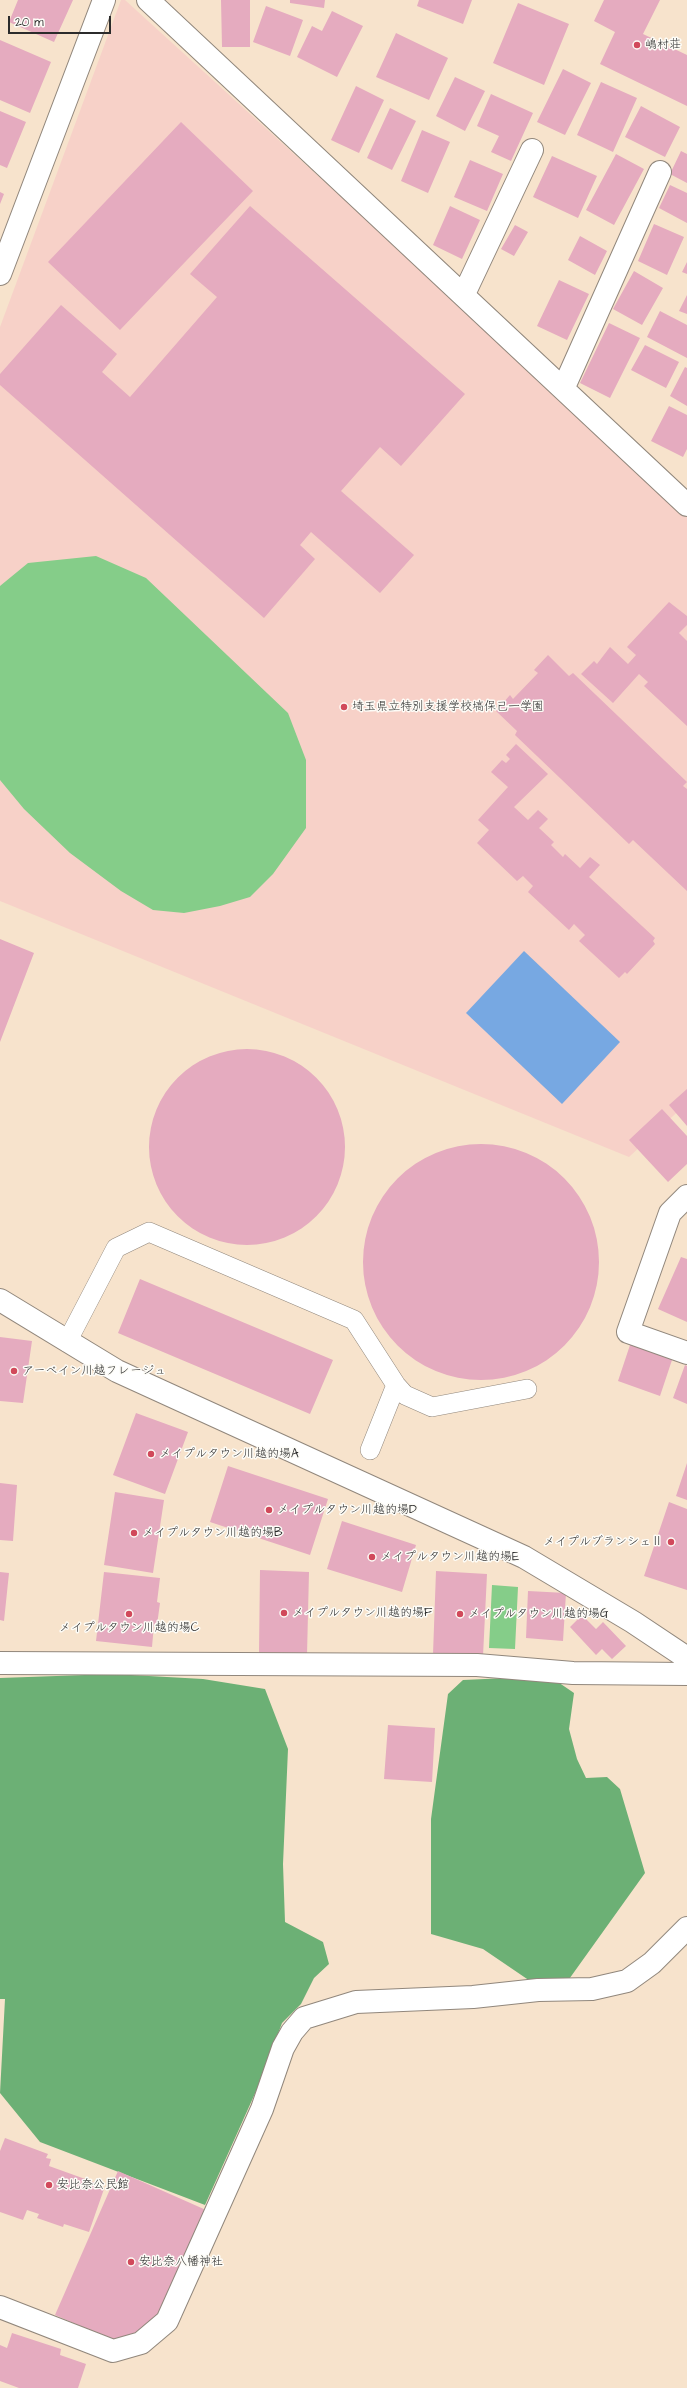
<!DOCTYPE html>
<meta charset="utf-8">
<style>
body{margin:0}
#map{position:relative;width:687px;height:2388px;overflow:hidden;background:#f7e3cc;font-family:"Architects Daughter",sans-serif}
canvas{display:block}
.scale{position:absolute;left:8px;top:16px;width:103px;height:18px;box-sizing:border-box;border:2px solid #2b2b2b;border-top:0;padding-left:5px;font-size:12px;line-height:14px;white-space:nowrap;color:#2b2b2b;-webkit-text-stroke:3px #fdfcf7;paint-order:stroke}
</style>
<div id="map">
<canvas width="687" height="2388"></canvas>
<div class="scale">20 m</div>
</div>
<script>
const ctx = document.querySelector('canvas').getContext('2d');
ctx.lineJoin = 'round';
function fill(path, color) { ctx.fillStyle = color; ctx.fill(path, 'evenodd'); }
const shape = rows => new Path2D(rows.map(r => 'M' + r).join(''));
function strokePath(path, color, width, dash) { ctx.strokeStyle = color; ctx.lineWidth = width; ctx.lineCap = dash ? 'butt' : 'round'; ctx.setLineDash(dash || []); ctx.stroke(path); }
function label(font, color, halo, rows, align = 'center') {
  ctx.font = font + ' "Architects Daughter","Klee One",sans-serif'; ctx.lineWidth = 3; ctx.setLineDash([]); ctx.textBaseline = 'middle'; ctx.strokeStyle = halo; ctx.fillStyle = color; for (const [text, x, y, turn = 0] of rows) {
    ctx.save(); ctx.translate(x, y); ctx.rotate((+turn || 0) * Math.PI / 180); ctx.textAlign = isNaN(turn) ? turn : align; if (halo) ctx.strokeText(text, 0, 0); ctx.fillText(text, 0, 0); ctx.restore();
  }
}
const built = shape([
 [121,0,125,0,687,512,687,1103,629,1157,0,901,0,327]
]);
const green = shape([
 [96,556,146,578,288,713,306,760,306,828,273,874,250,897,220,906,184,913,153,910,121,891,70,853,24,809,0,780,0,586,28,563],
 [492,1585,518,1587,515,1649,489,1648]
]);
const forest = shape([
 [113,1674,203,1679,265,1689,288,1749,283,1864,285,1922,323,1942,329,1964,314,1978,301,2004,282,2023,261,2080,205,2205,40,2142,0,2093,5,1999,0,1999,0,1678],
 [507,1678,555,1680,574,1693,569,1729,577,1759,586,1778,607,1777,620,1789,645,1873,567,1982,533,1983,483,1949,431,1934,431,1819,448,1694,463,1680]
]);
const water = shape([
 [524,951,620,1042,562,1104,466,1013]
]);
const building = shape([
 [18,0,73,0,54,42,9,22],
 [221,0,250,0,250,47,222,47],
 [290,0,325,0,324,8,290,3],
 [419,0,472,0,463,24,417,6],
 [604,0,660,0,643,34,687,55,687,106,600,64,615,32,594,21],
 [518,3,569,24,544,85,493,63],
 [266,6,303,20,290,56,253,42],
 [332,11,363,26,337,77,297,57,312,26,322,31],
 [396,33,448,58,429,100,376,77],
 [0,40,51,62,30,113,0,100],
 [563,69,591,83,565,135,537,122],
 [455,77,485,91,465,131,436,116],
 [601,82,637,98,613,152,577,135],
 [356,86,384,100,359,153,331,140],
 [491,94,533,113,511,161,491,152,499,136,477,126],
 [641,106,680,127,665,157,625,137],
 [390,108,416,121,392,170,367,158],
 [0,111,26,122,7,168,0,165],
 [181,122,253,191,120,330,48,262],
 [422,130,450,142,428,193,401,181],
 [681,151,687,154,687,183,670,174],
 [616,154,644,169,614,225,586,210],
 [552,156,597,176,578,218,533,197],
 [470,160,503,174,487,211,454,197],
 [670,185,687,193,687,223,659,208],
 [0,192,4,194,0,204],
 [250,206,465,394,401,466,380,447,341,491,414,555,380,593,311,532,300,545,315,559,264,618,0,385,0,374,61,305,117,354,102,372,130,397,217,297,190,274],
 [450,206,480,220,462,259,433,245],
 [654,224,684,237,667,275,638,261],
 [515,225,528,232,514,256,501,249],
 [580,236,607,251,595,275,568,260],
 [687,262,687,274,682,272],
 [634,271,663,288,642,325,613,309],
 [559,280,589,294,567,340,537,326],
 [687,295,687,314,679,311],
 [660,311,687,325,687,358,647,337],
 [609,323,640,338,610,398,580,383],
 [645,345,679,362,666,388,631,370],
 [685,367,687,368,687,406,670,396],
 [669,406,687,415,687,449,683,457,651,441],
 [669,602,687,616,687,625,679,633,687,641,687,726,644,686,648,682,639,674,613,703,581,674,594,661,597,664,610,647,628,664,636,655,627,647],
 [548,655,569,676,573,673,687,782,683,786,687,789,687,891,633,840,629,844,515,735,517,731,496,711,510,695,513,699,538,673,534,670],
 [516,744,548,774,514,807,528,820,538,810,548,819,539,828,554,842,551,845,563,857,565,854,580,868,590,857,600,865,589,877,655,938,653,941,655,944,627,974,625,972,619,978,579,941,585,935,574,924,569,930,528,892,533,886,523,876,517,881,477,843,489,830,478,820,508,787,491,772,502,760,506,763,510,759,506,755],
 [0,939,34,953,0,1042],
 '149 1147a98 98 0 1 1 196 0a98 98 0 1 1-196 0Z',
 [687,1089,687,1126,669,1105],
 [662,1109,687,1136,687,1164,668,1182,629,1140],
 '363 1262a118 118 0 1 1 236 0a118 118 0 1 1-236 0Z',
 [681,1257,687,1259,687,1322,658,1309],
 [140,1279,333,1360,310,1414,118,1333],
 [0,1337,32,1341,23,1403,0,1401],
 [631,1342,673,1357,660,1396,618,1381],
 [685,1365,687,1366,687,1404,673,1398],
 [136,1413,188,1432,165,1494,113,1475],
 [687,1463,687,1500,676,1496],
 [228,1466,328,1499,310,1555,210,1522],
 [0,1483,17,1485,13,1541,0,1540],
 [115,1492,164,1500,153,1573,104,1565],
 [669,1502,687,1509,687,1590,644,1576],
 [342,1521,416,1545,402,1592,327,1569],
 [260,1570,309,1572,307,1655,259,1654],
 [436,1571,487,1574,483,1656,433,1654],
 [0,1572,9,1573,4,1621,0,1620],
 [104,1572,160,1578,157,1602,160,1603,157,1625,154,1624,152,1647,96,1641],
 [528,1591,566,1593,563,1641,526,1638],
 [582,1615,596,1629,603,1622,626,1646,612,1659,602,1649,596,1655,570,1627],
 [388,1725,435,1728,432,1782,384,1779],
 [5,2138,48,2154,46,2158,51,2159,49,2166,99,2184,98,2187,104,2189,89,2232,64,2224,63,2227,37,2218,39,2214,27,2210,23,2220,0,2212,0,2151],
 [118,2171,206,2210,163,2314,139,2335,115,2341,55,2315],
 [12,2333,61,2349,60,2355,86,2364,78,2388,19,2388,0,2381,0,2345,7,2348]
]);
const lane = shape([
 [67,1342,116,1248,149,1232,354,1320,396,1385,405,1395,432,1407,527,1389],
 [370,1450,396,1385]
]);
const street = shape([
 [148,0,687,505],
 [0,274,104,0],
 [464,294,532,150],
 [564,387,660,172],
 [687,1196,670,1213,628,1332,687,1353],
 [0,1300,117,1371,524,1557,633,1622,687,1658],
 [0,1663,477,1665,573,1673,687,1674],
 [0,2307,113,2351,141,2343,167,2321,262,2109,283,2048,292,2032,304,2018,356,2002,473,1997,538,1990,592,1989,627,1981,652,1963,687,1928]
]);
const markers = [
 [637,45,4,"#d1495b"],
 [344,707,4,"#d1495b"],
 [14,1371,4,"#d1495b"],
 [151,1454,4,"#d1495b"],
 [269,1510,4,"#d1495b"],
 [134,1533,4,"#d1495b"],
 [671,1542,4,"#d1495b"],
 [372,1557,4,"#d1495b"],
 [284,1613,4,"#d1495b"],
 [129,1614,4,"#d1495b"],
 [460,1614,4,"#d1495b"],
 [49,2185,4,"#d1495b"],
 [131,2262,4,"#d1495b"]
];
const poiNames = [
 ["嶋村荘",645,45],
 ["埼玉県立特別支援学校塙保己一学園",352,707],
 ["アーベイン川越フレージュ",22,1371],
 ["メイプルタウン川越的場A",159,1454],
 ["メイプルタウン川越的場D",277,1510],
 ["メイプルタウン川越的場B",142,1533],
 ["メイプルブランシェⅡ",663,1542,"right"],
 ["メイプルタウン川越的場E",380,1557],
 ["メイプルタウン川越的場F",292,1613],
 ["メイプルタウン川越的場G",468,1614],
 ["メイプルタウン川越的場C",129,1628,"center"],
 ["安比奈公民館",57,2185],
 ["安比奈八幡神社",139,2262]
];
fill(built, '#f7d1c8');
fill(green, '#85cd89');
fill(forest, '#6cb075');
fill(water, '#77a8e2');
fill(building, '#e5abbf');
strokePath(lane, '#91877c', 20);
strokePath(street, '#91877c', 24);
strokePath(lane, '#fff', 19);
strokePath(street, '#fff', 22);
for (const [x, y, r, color] of markers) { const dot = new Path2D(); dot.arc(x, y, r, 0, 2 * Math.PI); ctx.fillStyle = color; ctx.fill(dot); strokePath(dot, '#fdfcf7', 1.5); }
label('12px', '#2b2b2b', '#fdfcf7', poiNames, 'left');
</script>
